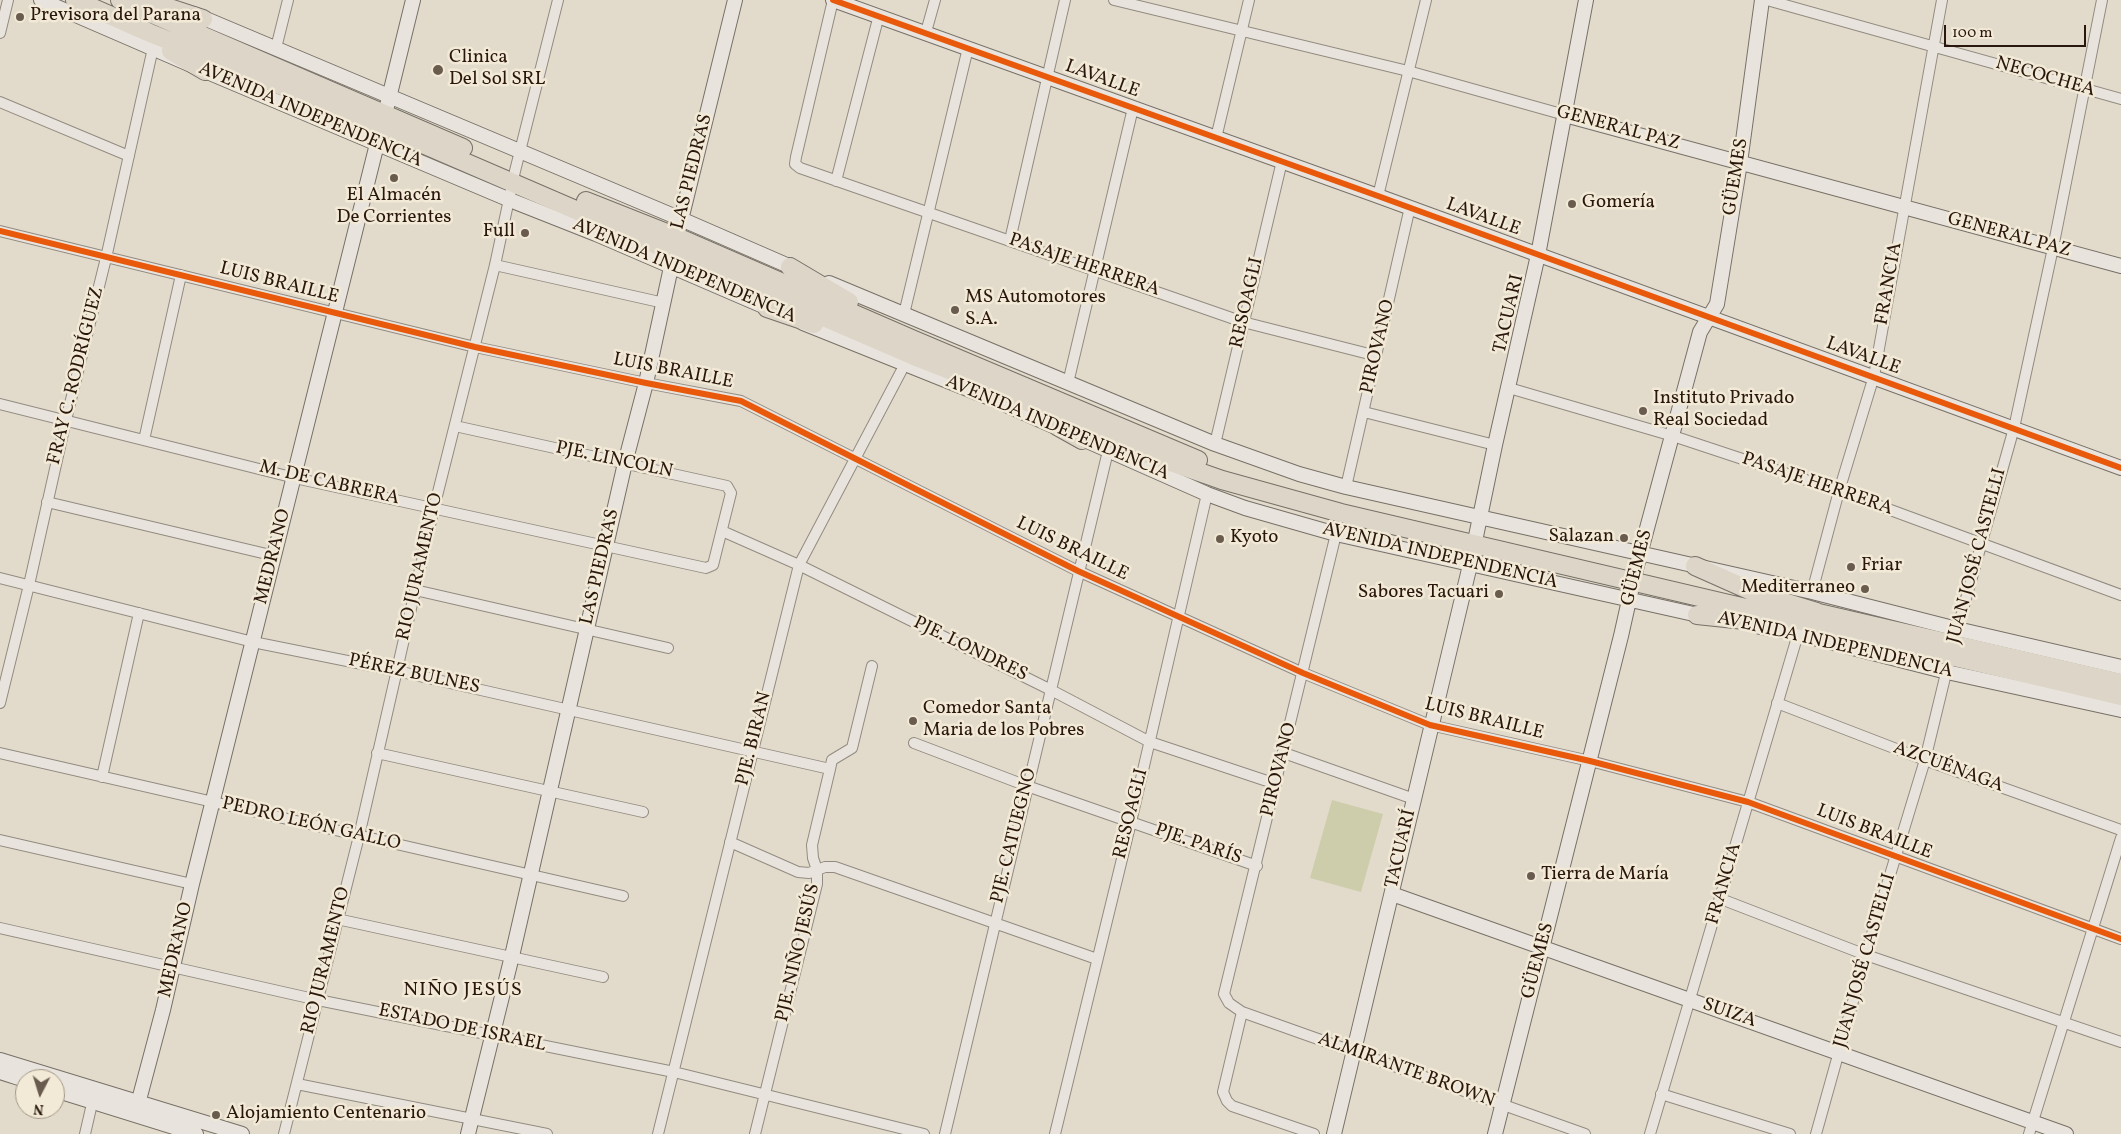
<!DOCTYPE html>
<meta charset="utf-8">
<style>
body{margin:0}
#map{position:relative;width:2121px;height:1134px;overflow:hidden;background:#e2dbcb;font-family:Vollkorn,serif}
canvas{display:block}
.north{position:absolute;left:15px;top:1069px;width:50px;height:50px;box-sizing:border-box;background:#f2ead7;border:1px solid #a29586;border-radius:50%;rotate:185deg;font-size:14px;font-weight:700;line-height:20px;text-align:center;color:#29160c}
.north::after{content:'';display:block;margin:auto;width:18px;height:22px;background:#6a5b4f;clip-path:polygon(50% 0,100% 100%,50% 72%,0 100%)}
.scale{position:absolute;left:1944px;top:25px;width:142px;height:22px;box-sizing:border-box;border:2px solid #29160c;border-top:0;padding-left:6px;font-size:15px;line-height:18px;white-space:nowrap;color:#29160c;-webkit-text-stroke:4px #f2ead7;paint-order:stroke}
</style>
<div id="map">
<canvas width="2121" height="1134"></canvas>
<div class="north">N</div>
<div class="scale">100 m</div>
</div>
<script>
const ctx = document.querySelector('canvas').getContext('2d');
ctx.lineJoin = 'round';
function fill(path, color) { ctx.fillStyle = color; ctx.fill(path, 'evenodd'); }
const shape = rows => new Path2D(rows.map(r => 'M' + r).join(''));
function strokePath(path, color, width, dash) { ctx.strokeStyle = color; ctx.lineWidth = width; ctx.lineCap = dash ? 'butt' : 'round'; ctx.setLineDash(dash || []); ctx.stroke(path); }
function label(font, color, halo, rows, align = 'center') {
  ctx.font = font + ' Vollkorn,serif'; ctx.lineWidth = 5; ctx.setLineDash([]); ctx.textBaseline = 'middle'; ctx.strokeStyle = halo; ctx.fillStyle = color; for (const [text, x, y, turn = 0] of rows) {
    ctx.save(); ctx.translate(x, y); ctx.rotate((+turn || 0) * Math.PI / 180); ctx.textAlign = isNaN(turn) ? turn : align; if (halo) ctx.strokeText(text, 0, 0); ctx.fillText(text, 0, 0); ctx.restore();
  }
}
const green = shape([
 [1332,800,1383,814,1361,892,1310,878]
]);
const street = shape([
 [833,0,796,157,795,164,800,168,1243,322,1377,356],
 [1114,0,1408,71,1565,115],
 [1767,0,2121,99],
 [926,32,935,0],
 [0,33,8,0],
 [276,48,288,0],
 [0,102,129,156],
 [1216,138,1249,0],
 [836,181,879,15],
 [1378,196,1426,0],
 [0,231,475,347,646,383,741,401,1078,571,1303,673,1430,725,1590,761,1748,802,2121,939],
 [1010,240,1065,0],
 [495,265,664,303],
 [904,314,968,48],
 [1068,383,1133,108],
 [1509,388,1673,436,1839,491,2121,595],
 [0,404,295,478,706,568,713,565,731,493,727,486,455,426],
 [1364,412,1495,445],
 [144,440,181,275],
 [1215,444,1282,161],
 [1346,487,1410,207],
 [47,502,275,556],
 [722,531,799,565,1051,690,1150,742,1276,784],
 [1336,534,1224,994,1229,1003,1242,1012,1585,1134],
 [0,578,253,642,397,671,830,769],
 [415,590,668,648],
 [1812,592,1839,491,1874,376,1942,0],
 [1956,634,2014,428,2053,248,2102,0],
 [0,703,29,585,66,420,106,258,153,48],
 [1777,703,1925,760,2121,830],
 [914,743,1027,786,1257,866],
 [0,753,623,896],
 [377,753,643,812],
 [1284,753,1414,799],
 [102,777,139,613],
 [0,840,192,884],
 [730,842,798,872,809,873,825,867,835,867,1097,959],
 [1721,899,1866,955,2121,1042],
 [337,919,603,977],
 [0,928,318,1000,674,1072,924,1134],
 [1242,1012,1223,1092,1227,1101,1232,1106,1314,1134],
 [297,1084,547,1134],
 [1661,1094,1790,1134],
 [85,1134,94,1095],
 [284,1134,359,836,434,508,495,265,515,171,558,0],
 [658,1134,799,565,905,364],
 [755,1134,817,884,817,870,813,858,812,845,830,769,832,760,852,748,872,666],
 [945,1134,1108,451],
 [1055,1134,1131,822,1207,494],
 [1650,1134,1798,634],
 [1816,1134,1869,944,1925,760,1948,665],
 [2029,1134,2121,838]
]);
const secondary = shape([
 [41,0,205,71,510,200,596,234,777,312],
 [833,0,1378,196,2121,468],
 [194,14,681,219,798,270],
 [387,106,413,0],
 [1565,115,2121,266],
 [679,228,735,0],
 [829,283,1215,444,1299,474,1346,487,1812,592,1957,629,2121,667],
 [803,323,990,398,1207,494,1245,508,1336,534,1707,617],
 [1760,627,1798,634,1947,672,2121,710],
 [1392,894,2066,1134],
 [0,1060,242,1134],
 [0,1072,25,1080],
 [55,1090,196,1134],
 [135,1115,163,1010,192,884,379,136],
 [468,1134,512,956,625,463,646,383,673,258],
 [1334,1134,1470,565,1495,445,1538,255,1586,0],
 [1495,1134,1621,636,1636,569,1700,332,1717,304,1740,163,1762,0]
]);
const highway = shape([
 [75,0,150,33,381,126,914,356,993,387,1145,453,1222,480,1341,513,2121,696],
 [120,0,463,148],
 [151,2,203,19],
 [171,51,205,71],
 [586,201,677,237,914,340,1198,460],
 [790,267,849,302],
 [767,308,814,324],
 [1057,426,1082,440],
 [1695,566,1758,594,1817,612],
 [1810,611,2121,683],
 [1697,615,1773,623]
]);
const cycleway = shape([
 [833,0,1378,196,2121,468],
 [0,231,475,347,646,383,741,401,1078,571,1303,673,1430,725,1590,761,1748,802,2121,939]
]);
const markers = [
 [20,17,5,"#6a5b4f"],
 [438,70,6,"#6a5b4f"],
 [394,178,5,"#6a5b4f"],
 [1572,204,5,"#6a5b4f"],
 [525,233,5,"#6a5b4f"],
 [955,310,5,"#6a5b4f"],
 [1643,411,5,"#6a5b4f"],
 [1624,538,5,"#6a5b4f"],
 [1220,539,5,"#6a5b4f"],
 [1851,567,5,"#6a5b4f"],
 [1865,589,5,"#6a5b4f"],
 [1499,594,5,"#6a5b4f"],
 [913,721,5,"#6a5b4f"],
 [1531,876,5,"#6a5b4f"],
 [216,1115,5,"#6a5b4f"]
];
const poiNames = [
 ["Previsora del Parana",30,17],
 ["Clinica",449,59],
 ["Del Sol SRL",449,81],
 ["El Almacén",394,197,"center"],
 ["De Corrientes",394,219,"center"],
 ["Gomería",1582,204],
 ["Full",515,233,"right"],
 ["MS Automotores",965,299],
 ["S.A.",965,321],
 ["Instituto Privado",1653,400],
 ["Real Sociedad",1653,422],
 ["Salazan",1614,538,"right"],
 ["Kyoto",1230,539],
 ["Friar",1861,567],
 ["Mediterraneo",1855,589,"right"],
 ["Sabores Tacuari",1489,594,"right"],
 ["Comedor Santa",923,710],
 ["Maria de los Pobres",923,732],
 ["Tierra de María",1541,876],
 ["Alojamiento Centenario",226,1115]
];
const streetNames = [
 ["NECOCHEA",2045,78,16],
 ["LAVALLE",1102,80,20],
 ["AVENIDA INDEPENDENCIA",310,116,23],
 ["GENERAL PAZ",1618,129,15],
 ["LAS PIEDRAS",693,172,-76],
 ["GÜEMES",1737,177,-81],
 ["LAVALLE",1483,218,20],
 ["GENERAL PAZ",2009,236,15],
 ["PASAJE HERRERA",1084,266,19],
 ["AVENIDA INDEPENDENCIA",684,272,23],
 ["LUIS BRAILLE",279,284,14],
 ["FRANCIA",1890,284,-80],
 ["RESOAGLI",1248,303,-77],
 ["TACUARI",1510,314,-77],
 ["PIROVANO",1379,347,-77],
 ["LAVALLE",1863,357,20],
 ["LUIS BRAILLE",673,372,11],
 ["FRAY C. RODRÍGUEZ",77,376,-76],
 ["AVENIDA INDEPENDENCIA",1057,429,23],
 ["PJE. LINCOLN",614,461,12],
 ["M. DE CABRERA",329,484,13],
 ["PASAJE HERRERA",1817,485,19],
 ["LUIS BRAILLE",1072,550,26],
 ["JUAN JOSÉ CASTELLI",1978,556,-75],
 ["MEDRANO",274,557,-76],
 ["AVENIDA INDEPENDENCIA",1440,557,13],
 ["RIO JURAMENTO",421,567,-77],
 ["LAS PIEDRAS",601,567,-77],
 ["GÜEMES",1638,568,-76],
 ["AVENIDA INDEPENDENCIA",1835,646,13],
 ["PJE. LONDRES",970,650,26],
 ["PÉREZ BULNES",414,675,12],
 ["LUIS BRAILLE",1484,720,14],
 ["PJE. BIRAN",755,739,-76],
 ["AZCUÉNAGA",1948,768,20],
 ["PIROVANO",1280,770,-76],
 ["RESOAGLI",1132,814,-76],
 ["PEDRO LEÓN GALLO",311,825,13],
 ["LUIS BRAILLE",1874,833,21],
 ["PJE. CATUEGNO",1015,836,-76],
 ["PJE. PARÍS",1198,845,19],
 ["TACUARÍ",1402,849,-77],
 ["FRANCIA",1725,884,-74],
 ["MEDRANO",177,950,-77],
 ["PJE. NIÑO JESÚS",799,953,-77],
 ["RIO JURAMENTO",327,961,-76],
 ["GÜEMES",1539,961,-75],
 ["JUAN JOSÉ CASTELLI",1866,961,-74],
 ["SUIZA",1729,1014,19],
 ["ESTADO DE ISRAEL",462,1029,12],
 ["ALMIRANTE BROWN",1406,1071,20]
];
const neighbourhoodNames = [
 ["NIÑO JESÚS",463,991]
];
fill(green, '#cdcdab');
strokePath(street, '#928b81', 12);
strokePath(secondary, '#777067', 16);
strokePath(highway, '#777067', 20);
strokePath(street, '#e8e4dd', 10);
strokePath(secondary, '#e8e4dd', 14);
strokePath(highway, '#dcd5c8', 18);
strokePath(cycleway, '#e8590c', 6);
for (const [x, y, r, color] of markers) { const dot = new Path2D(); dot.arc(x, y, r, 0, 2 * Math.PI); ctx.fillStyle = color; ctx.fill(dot); strokePath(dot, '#f2ead7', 2); }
label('19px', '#29160c', '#f2ead7', poiNames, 'left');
label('19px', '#29160c', '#f2ead7', streetNames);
ctx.letterSpacing = '1px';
label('20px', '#29160c', '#f2ead7', neighbourhoodNames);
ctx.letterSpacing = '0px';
</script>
